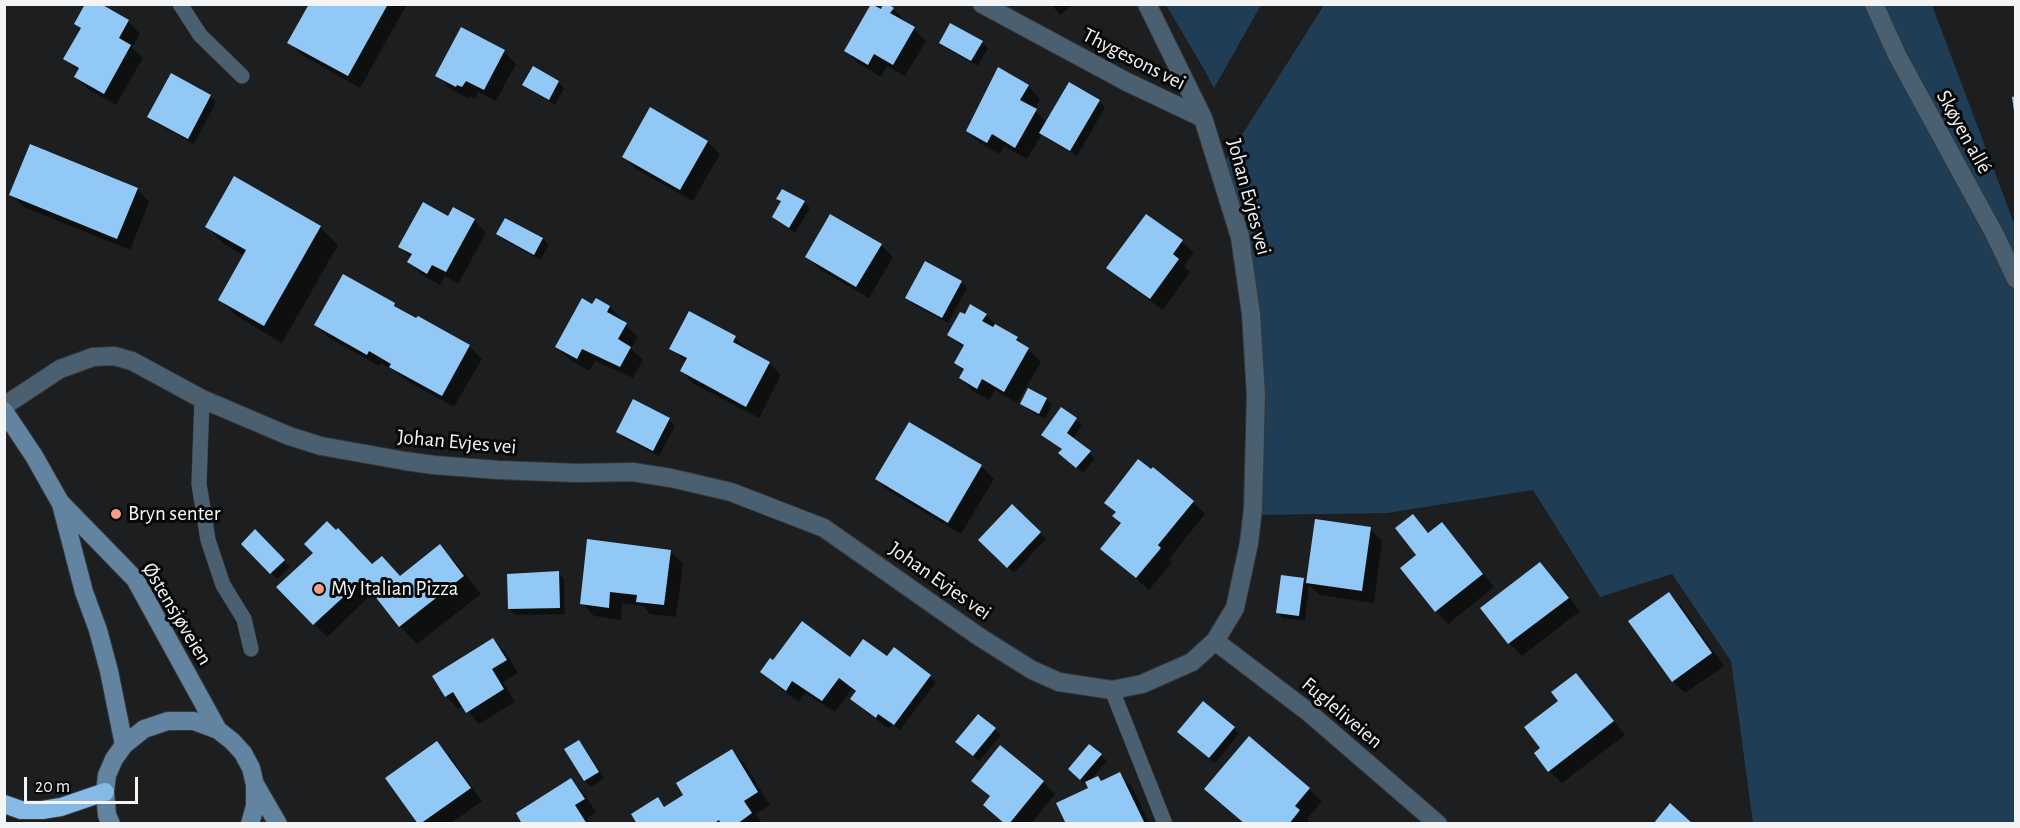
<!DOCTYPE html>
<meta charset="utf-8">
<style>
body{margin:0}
#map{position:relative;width:2020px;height:828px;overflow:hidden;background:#1c1e1f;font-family:"Alegreya Sans",sans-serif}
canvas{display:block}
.frame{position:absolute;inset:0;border:6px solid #f3f4f6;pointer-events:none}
.scale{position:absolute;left:24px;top:777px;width:114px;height:27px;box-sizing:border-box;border:3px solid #f3f4f6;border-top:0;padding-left:8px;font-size:18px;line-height:21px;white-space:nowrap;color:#f3f4f6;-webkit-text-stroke:4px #070808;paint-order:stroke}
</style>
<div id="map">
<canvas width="2020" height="828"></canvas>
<div class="frame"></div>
<div class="scale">20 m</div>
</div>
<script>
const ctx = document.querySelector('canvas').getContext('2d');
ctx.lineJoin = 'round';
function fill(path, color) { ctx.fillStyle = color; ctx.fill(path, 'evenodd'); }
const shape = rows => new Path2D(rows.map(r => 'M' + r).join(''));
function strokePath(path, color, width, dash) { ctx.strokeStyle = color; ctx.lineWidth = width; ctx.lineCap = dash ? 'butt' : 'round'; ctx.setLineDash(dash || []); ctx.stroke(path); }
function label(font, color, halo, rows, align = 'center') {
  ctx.font = font + ' "Alegreya Sans",sans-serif'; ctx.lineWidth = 6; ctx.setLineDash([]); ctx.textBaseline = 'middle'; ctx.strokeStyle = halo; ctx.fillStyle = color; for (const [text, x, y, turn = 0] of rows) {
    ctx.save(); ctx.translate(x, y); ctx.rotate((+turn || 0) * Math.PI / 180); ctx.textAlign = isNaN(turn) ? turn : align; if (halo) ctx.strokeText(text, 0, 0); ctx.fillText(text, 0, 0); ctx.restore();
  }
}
const green = shape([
 [1166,5,1261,5,1214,88,1205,71],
 [1324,5,1932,5,2015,226,2015,823,1753,823,1731,661,1672,574,1600,597,1533,490,1387,513,1258,515,1255,368,1221,168]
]);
const shadow = shape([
 [311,4,407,4,360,88,302,55,289,43],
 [1051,4,1074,4,1060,15],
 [893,9,926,41,905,76,887,66,881,77,858,63,846,51,881,11],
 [128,21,140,34,132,48,143,58,116,105,88,89,76,77,78,71,65,59,82,30,76,24],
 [982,42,988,48,978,66,947,49,941,43],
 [504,52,516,64,496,101,478,92,475,99,470,96,469,99,449,88,437,75],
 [558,82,564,88,555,105,530,90,524,84],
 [1028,86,1040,99,1034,110,1047,122,1099,101,1105,107,1077,156,1047,139,1042,134,1027,159,1004,146,1000,154,980,143,968,131],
 [210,96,216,102,194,144,155,123,149,117],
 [708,142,720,154,693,201,636,169,624,156],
 [137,189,149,202,130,250,24,207,11,194],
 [778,198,804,202,810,208,795,233,774,217,782,203],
 [449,218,474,220,486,233,458,284,445,276,440,285,421,274,409,262,411,258,400,247],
 [207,227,320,227,338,245,282,343,238,317,220,300,245,256,224,244],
 [498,234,543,239,549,245,540,260,504,240],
 [1182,241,1194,253,1184,266,1190,272,1163,310,1121,280,1108,267],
 [881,245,893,257,869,298,819,269,807,257],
 [961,282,967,288,948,323,913,304,907,298],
 [596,300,610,307,622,319,621,321,638,337,631,349,643,360,633,378,595,361,589,371,569,359,556,347],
 [394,304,402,312,416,320,418,318,469,346,482,359,454,407,404,379,395,371,381,363,379,366,328,337,316,325],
 [690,313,735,338,748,350,769,363,781,375,759,418,694,384,682,371,686,362,671,348],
 [986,315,998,327,1017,338,1041,362,1017,403,995,390,989,400,973,391,960,378,964,371,956,363,964,349,949,335,965,316],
 [1046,399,1052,405,1045,419,1028,410,1022,404],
 [634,401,669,420,675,426,659,456,624,438,618,432],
 [1061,409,1082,425,1073,439,1095,458,1083,473,1066,459,1063,450,1043,434],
 [909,424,981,466,994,479,961,534,889,491,876,479],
 [1106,502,1193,502,1205,514,1169,559,1172,562,1149,590,1102,549,1123,524,1117,513],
 [1012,506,1046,539,1014,573,980,540],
 [1413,516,1430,534,1442,524,1454,537,1494,587,1448,624,1436,611],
 [1316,521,1370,529,1382,541,1374,603,1320,595,1309,585,1305,621,1283,618,1277,612,1303,579,1307,583],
 [255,532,290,567,277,579,243,544],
 [440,546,457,564,481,594,417,644,400,626,376,590,327,637,278,587,372,566,401,577],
 [670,551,683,564,676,617,650,614,643,606,622,603,621,620,594,616,582,603],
 [1540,564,1552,576,1580,611,1522,656,1509,643,1482,608],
 [558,573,564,579,565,614,515,615,509,608],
 [1669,594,1681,606,1724,666,1685,693,1673,681],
 [493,640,505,652,518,673,503,682,515,702,479,724,463,705,458,709,446,696],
 [895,649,936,682,900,730,892,724,889,729,865,711,852,699,856,693,852,689,835,712,805,693,799,702,774,684,762,672,774,662,888,659],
 [1576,675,1588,687,1625,735,1562,783,1549,771,1542,749,1560,701],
 [1233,728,1239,734,1215,763,1185,738],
 [995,729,1001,735,979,761,963,748],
 [1249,738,1322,801,1307,819,1311,824,1245,824],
 [579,742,585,748,604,778,591,787,585,781,566,750],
 [437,743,449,755,482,801,450,824,419,824],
 [732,751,744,763,770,805,756,814,762,824,639,824,658,799,666,807,685,796],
 [1101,755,1107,761,1089,782,1098,778,1102,782,1120,774,1132,787,1150,824,1067,824,1090,789,1076,775],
 [571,780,583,792,596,812,587,818,590,824,524,824],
 [973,781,1043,782,1055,794,1031,824,1005,824,990,797]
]);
const building = shape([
 [85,4,101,4,129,20,119,38,131,45,104,94,74,77,79,68,63,59,81,28,74,24],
 [309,4,388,4,348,76,287,43],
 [871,4,881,9,883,4,888,4,894,8,890,13,915,27,893,65,874,54,868,65,844,51],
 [950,23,983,41,971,61,939,43],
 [461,27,505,50,484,90,466,81,462,87,457,85,456,87,435,76],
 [533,66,559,81,549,100,522,85],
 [998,67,1029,85,1020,100,1037,109,1015,148,992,134,987,143,966,131],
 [171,73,211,95,188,139,147,117],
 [1069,82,1100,100,1070,151,1039,133],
 [2016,96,2016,110,2014,111,2012,97],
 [650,107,708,141,680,190,622,157],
 [30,144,138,188,117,239,9,195],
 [234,176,321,226,264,326,218,300,246,250,205,227],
 [782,189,805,201,789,228,772,217,781,201,776,199],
 [423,202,448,216,453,207,475,219,446,272,432,265,427,274,407,262,412,254,398,247],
 [830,214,882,244,856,287,805,257],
 [1146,214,1183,240,1173,254,1179,259,1150,299,1106,268],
 [505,218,543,238,534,255,496,234],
 [925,261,962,281,942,318,905,298],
 [343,274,395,303,394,306,416,318,418,316,470,345,442,396,389,367,391,364,369,351,367,355,314,325],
 [582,298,592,304,596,298,610,306,607,312,627,323,618,339,631,347,620,367,582,349,577,359,555,347],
 [970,304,987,314,982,321,993,327,995,324,1018,337,1016,340,1029,348,1004,392,982,379,977,389,959,378,964,369,954,363,964,345,947,335,960,312,965,314],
 [689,311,736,336,733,342,770,362,746,407,680,371,687,358,669,349],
 [1028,388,1047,398,1039,414,1020,404],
 [633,399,670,418,653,451,616,432],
 [1061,407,1077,418,1067,433,1091,451,1076,468,1058,453,1062,449,1041,435],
 [909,422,982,465,948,523,875,479],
 [1138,459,1151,469,1153,467,1194,501,1158,545,1161,548,1136,578,1100,549,1121,523,1112,516,1116,512,1104,503],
 [1012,504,1041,532,1007,568,978,540],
 [1413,514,1428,533,1442,522,1483,574,1435,612,1400,568,1416,555,1395,528],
 [1315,519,1371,527,1362,591,1306,583],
 [327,521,336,530,338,528,372,564,382,556,400,576,440,544,464,576,399,627,374,595,377,593,364,578,313,625,276,587,313,553,304,544],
 [255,529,285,560,270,574,241,544],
 [587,539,671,550,664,605,636,602,637,595,610,592,609,608,580,604],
 [1540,562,1569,598,1508,644,1480,608],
 [559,571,560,608,508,609,507,574],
 [1281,575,1304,578,1299,616,1276,613],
 [1669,592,1712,653,1672,682,1628,621],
 [802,621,850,657,863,639,887,656,894,647,931,675,894,725,878,714,876,718,850,699,856,691,839,678,822,701,792,681,786,691,760,672,770,658,773,660],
 [493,638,507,660,492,669,504,689,466,713,453,692,445,697,432,676],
 [1576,673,1614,721,1548,772,1534,753,1540,748,1524,727,1558,701,1551,692],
 [1203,701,1235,727,1209,758,1177,732],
 [978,714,996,728,973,756,955,742],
 [1249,736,1310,788,1295,806,1300,810,1289,824,1245,824,1204,789],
 [579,740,599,772,584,781,564,749],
 [437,741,471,788,420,824,418,824,385,778],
 [1089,744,1102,754,1080,780,1068,769],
 [1000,745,1044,781,1009,824,1005,824,983,805,990,796,971,781],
 [732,749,758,792,744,801,752,813,737,824,721,824,719,820,713,824,637,824,631,814,658,797,664,807,683,795,676,783],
 [1120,772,1145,824,1066,824,1056,803,1088,788,1085,782,1098,776,1101,781],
 [571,778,585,799,575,805,587,824,522,824,516,813],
 [1670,803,1693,824,1653,824]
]);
const lane = shape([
 [180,4,200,35,242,76],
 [202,399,199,484,208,540,223,585,244,619,251,649],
 [1112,690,1165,824]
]);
const street = shape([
 [982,4,1127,82,1203,118],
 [1874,4,1897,55,1995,235,2016,279],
 [4,406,60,369,93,357,114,356,132,361,202,399,289,436,321,446,405,461,434,465,498,470,578,473,633,472,671,478,731,492,824,528,978,636,1032,670,1059,682,1112,690,1142,684,1192,662,1215,641,1235,608,1249,543,1253,508,1256,395,1251,314,1240,237,1203,118,1147,4],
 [1215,641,1307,711,1438,824]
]);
const secondary = shape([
 [4,411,34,456,60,502,135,579,218,730],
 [61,504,84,592,98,630,109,671,124,745],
 [256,786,278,824],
 [111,824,107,815,105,792,107,775,114,759,124,745,144,729,168,721,194,721,218,730,232,741,243,753,251,768,255,785,255,806,250,824]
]);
const highway = shape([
 [4,804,21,810,42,810,61,807,105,792]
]);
const markers = [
 [116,514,6,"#f49e89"],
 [319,589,6,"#f49e89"]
];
const streetNames = [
 ["Thygesons vei",1134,59,27],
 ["Skøyen allé",1964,132,61],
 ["Johan Evjes vei",1249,197,75],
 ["Johan Evjes vei",457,442,5],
 ["Johan Evjes vei",940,581,35],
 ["Østensjøveien",177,614,59],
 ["Fugleliveien",1342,713,40]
];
const poiNames = [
 ["Bryn senter",128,514],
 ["My Italian Pizza",331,589]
];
fill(green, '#1f3d55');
fill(shadow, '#0007');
fill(building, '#92c8f5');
strokePath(lane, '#363839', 16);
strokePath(street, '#363839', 20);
strokePath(secondary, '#363839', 20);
strokePath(highway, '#363839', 20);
strokePath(lane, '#4a5f70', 15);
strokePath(street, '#4a5f70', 18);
strokePath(secondary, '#6284a0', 18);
strokePath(highway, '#85bae7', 18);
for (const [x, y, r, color] of markers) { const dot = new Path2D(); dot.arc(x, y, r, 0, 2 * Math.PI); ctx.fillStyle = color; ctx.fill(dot); strokePath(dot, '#070808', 2); }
label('21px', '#f3f4f6', '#070808', streetNames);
label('21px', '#f3f4f6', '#070808', poiNames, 'left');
</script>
